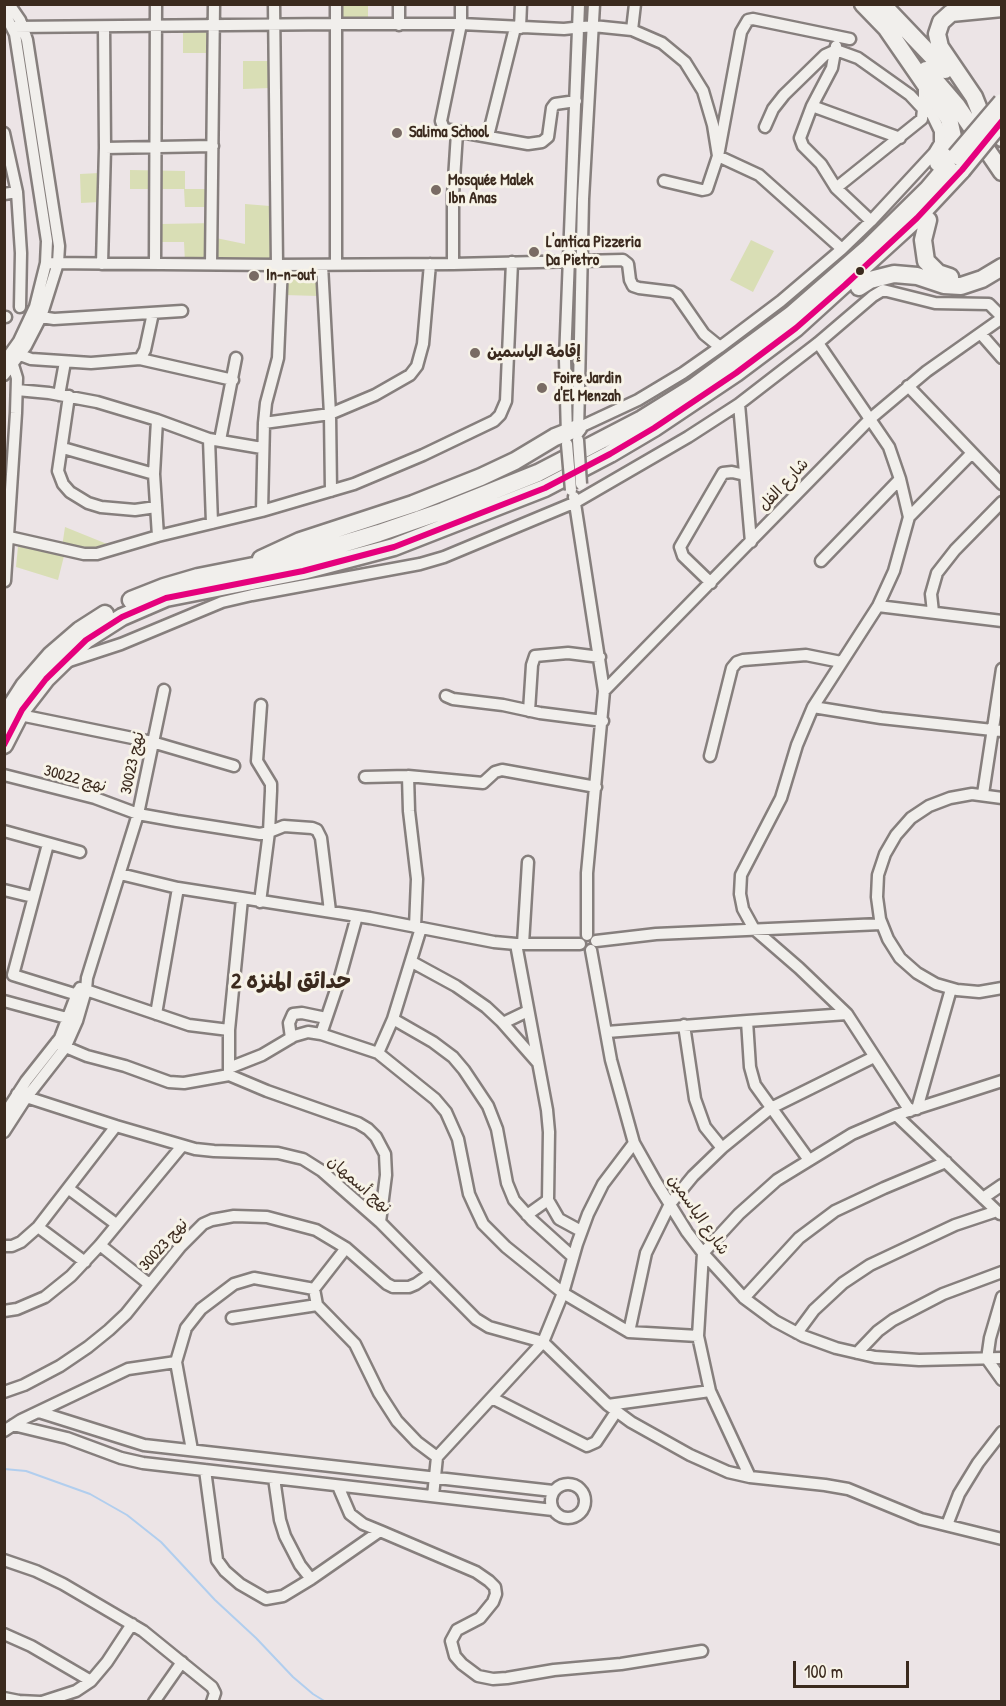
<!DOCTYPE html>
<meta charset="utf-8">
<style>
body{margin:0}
#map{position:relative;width:1006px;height:1706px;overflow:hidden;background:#ece4e6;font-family:"Patrick Hand",sans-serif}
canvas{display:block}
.frame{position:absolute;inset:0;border:6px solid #3b2a1e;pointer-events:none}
.scale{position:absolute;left:793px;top:1661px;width:116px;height:27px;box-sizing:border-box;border:3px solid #3b2a1e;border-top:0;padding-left:8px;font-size:18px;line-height:21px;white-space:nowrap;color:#3b2a1e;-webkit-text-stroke:4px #f7f3e8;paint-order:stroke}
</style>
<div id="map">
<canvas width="1006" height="1706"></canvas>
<div class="frame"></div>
<div class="scale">100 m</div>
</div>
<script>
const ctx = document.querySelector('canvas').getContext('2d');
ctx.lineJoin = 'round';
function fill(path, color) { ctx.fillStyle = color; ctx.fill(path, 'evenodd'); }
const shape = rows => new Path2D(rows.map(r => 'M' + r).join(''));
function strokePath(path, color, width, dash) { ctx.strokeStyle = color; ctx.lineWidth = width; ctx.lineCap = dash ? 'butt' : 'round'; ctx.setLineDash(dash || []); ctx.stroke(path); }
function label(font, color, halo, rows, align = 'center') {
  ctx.font = font + ' "Patrick Hand","Playpen Sans Arabic",sans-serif'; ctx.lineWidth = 6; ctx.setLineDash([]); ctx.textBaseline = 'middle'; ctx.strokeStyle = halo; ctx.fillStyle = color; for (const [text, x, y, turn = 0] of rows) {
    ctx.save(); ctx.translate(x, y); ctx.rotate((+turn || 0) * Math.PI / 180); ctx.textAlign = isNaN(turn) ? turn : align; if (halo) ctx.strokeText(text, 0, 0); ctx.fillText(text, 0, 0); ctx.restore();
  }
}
const green = shape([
 [340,5,368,5,368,21,340,20],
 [183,32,207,32,207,53,183,53],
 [243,61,270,61,270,88,243,89],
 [130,170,185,171,185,189,209,189,209,207,185,207,184,189,130,189],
 [99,173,100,202,81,203,80,174],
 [245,204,270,206,272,261,185,263,184,242,161,242,161,224,215,223,216,238,245,244],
 [751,240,774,251,753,292,730,280],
 [317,270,319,296,284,295,285,271],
 [65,527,112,546,95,554,62,547],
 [18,546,64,556,58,580,16,567]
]);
const stream = shape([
 [4,1469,26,1471,90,1494,127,1515,161,1542,215,1600,256,1638,293,1677,313,1694,326,1702]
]);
const minor = shape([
 [274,4,277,265],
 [336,4,336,264],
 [399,4,399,25],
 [461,4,461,24,441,121,444,129,528,144,542,142,548,137,552,108,555,104,576,101],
 [4,12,15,34,47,241,46,263,35,307,19,341,4,362],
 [13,27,335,24,461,24,564,29,593,26,632,30,662,43,685,62,703,91,713,125,718,156,707,189,702,190,664,181],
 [520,28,521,4],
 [632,30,635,4],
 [812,106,832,68,836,46],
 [765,127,773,109,784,95,825,55,836,50,858,58,910,95,923,109,922,119,836,188],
 [4,133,17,192,21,253,20,307],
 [488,136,515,28],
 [105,148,213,146],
 [4,194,17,192],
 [871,221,836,188,821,164,803,146,800,138,812,106,900,138],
 [842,249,759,175,718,156,741,32,748,20,753,19,850,39],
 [46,263,277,265,453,264,623,260,628,264,630,280,633,286,639,288,672,292,677,295,704,334,720,347],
 [102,264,105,148,104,27],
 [155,264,156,4],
 [211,264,214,4],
 [453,264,453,195,457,133],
 [322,265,330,414,331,491],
 [4,317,6,317],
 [41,317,54,319,182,311],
 [981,334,1002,358],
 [818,343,889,447,900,479,909,517,894,571,878,606,813,707,881,718,1002,731],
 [15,353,31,359,91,363,140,359,233,380],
 [140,359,145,350,153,313],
 [4,375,26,346,41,317,58,263,59,246,27,40,20,20,9,4],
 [908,386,1002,484],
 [17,390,49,393,97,402,157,420,209,439,262,448],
 [59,395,65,362],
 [69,396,58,471,63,484,70,492,88,503,101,507,135,510,156,507],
 [739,404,751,542],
 [157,420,154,474,158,536],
 [264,423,330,414,375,395,410,375,417,366,423,344,430,264],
 [578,428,638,400,683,373,720,347,781,301,842,249,871,221,934,153,940,143,940,131,924,98,924,84],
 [578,433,583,199,594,4],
 [567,436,565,359,579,4],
 [209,439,212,523],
 [220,440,236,358],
 [63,448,154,474],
 [574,497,604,691,587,873,587,935],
 [262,511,264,423,266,403,278,358,282,265],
 [909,517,972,453],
 [9,537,84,554,97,554,158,536,262,511,354,484,423,455,494,421,500,415,506,401,512,262],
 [821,561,900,479],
 [5,581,16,413,17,378,13,365],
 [711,583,683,556,680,547,723,473,732,472,745,475],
 [878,606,1002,621],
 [933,612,931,594,937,573,955,550,1002,502],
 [66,662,121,644,222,602,252,595,420,564,444,557,576,502,688,437,739,404,818,343,873,296,883,290,935,303,989,304,1002,317],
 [604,691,870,419,927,371,1002,318],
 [446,696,453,699,503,705,540,713,603,721],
 [813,707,797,745,781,798,741,875,740,894,743,909,754,929,799,968,847,1014,910,1111],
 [529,711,532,665,535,656,568,653,600,657],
 [20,715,152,742,234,766],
 [710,756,732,668,737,662,743,660,806,655,841,662],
 [4,775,95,798,138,814,177,821,260,834,269,832,284,826,312,828,317,830,321,838,330,911],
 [408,776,409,811,417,879,415,927],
 [365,777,408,776,483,783,495,772,502,770,596,787],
 [983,794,1002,669],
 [1002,798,972,794,950,798,929,806,911,818,896,835,885,854,878,875,877,897,880,919,888,939,900,958,917,973,936,984,957,990,979,992,1002,988],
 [4,831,80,852],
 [48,844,13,975,84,997],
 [120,874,178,888,156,1014],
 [178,888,370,918,494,942,516,944,580,944],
 [4,890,33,897],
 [260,902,269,832,271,791,271,784,257,761,261,705],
 [596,941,656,934,881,924],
 [516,944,547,1110,549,1132,548,1200,559,1219,581,1231],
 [523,944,528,862],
 [591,950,611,1060,634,1143,656,1182,687,1232,703,1253,744,1298,775,1321,803,1336,836,1348,875,1357,919,1360,1002,1358],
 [412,962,456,986,486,1007,501,1021,538,1063],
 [80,988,189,1025,229,1030],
 [4,1001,74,1020],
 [393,1019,421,928],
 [503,1023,528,1011],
 [684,1025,695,1099,705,1127,722,1148],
 [607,1032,747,1021],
 [321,1034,339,981,357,916],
 [291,1038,289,1023,293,1014,302,1013,326,1018],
 [56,1043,87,1056,125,1066,169,1082,184,1083,229,1075,267,1091,358,1123,368,1129,376,1137,385,1154,386,1175,380,1222],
 [378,1053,435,1099,446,1112,458,1139,469,1194,474,1205,483,1224,506,1247,563,1293,629,1332,698,1336],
 [229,1068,262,1055,294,1036,308,1032,321,1034,378,1053,393,1019,433,1042,453,1057,464,1070,488,1106,497,1129,507,1183,514,1200,532,1220,573,1257],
 [229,1072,229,1030,242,899],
 [17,1094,116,1126,195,1149,214,1151,278,1153,303,1159,322,1171,380,1222,476,1319,489,1327,543,1342,608,1405,631,1422,690,1455,728,1472,750,1477,825,1485,848,1489,921,1519,1002,1539],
 [917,1109,951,989],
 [4,1115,26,1081,60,1038,78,991],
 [896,1115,1000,1214],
 [4,1132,26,1098,65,1048,77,1021,86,990,87,978,138,814,164,690],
 [809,1160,755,1085,750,1067,747,1021,847,1014],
 [69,1189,116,1224],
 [983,1198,1002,1185],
 [527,1215,548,1200],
 [38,1227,85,1262],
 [100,1245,149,1284],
 [4,1246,12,1246,21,1242,38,1227,116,1126],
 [314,1289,346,1248],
 [1002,1297,990,1338,987,1359,1002,1380],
 [744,1298,799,1238,835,1211,884,1188,946,1162],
 [4,1311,17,1309,45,1297,71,1276,100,1245,182,1146],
 [232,1318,317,1305],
 [629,1332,646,1253,670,1204,693,1176,722,1148,771,1108,874,1057],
 [797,1333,814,1310,843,1283,870,1265,955,1225,997,1211],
 [857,1353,878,1331,893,1320,943,1294,1002,1272],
 [176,1362,192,1450],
 [4,1392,24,1385,60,1366,88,1347,109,1330,126,1314,180,1247,203,1224,212,1220,234,1216,267,1217,316,1230,346,1248,387,1284,393,1287,409,1287,416,1284,430,1274],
 [492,1398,587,1446,596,1442,616,1412],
 [608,1405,710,1391],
 [39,1412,144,1445,553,1491],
 [13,1425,67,1438,121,1458,143,1463,553,1510],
 [4,1431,21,1420,128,1369,176,1362,186,1328,201,1309,234,1284,254,1278,314,1289,317,1305,355,1344,379,1393,397,1421,417,1442,437,1457],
 [205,1470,217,1560,225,1571,240,1584,266,1599,283,1596,311,1579,380,1531,476,1572,489,1581,495,1587,496,1594,493,1602,480,1618,457,1630,451,1641,455,1656,462,1664,478,1676,493,1679,507,1678,554,1670,621,1664,702,1651],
 [750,1477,710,1391,698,1336,703,1253,739,1214,777,1180,852,1134,896,1115,1002,1081],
 [274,1478,280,1520,285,1536,300,1565,311,1579],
 '551 1501a17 17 0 1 1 34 0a17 17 0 1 1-34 0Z',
 [338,1486,350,1514,363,1524,380,1531],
 [433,1496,437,1457,543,1342,563,1293,577,1244,588,1214,603,1184,634,1143],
 [947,1525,959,1494,978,1463,1002,1432],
 [4,1560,36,1571,63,1584,143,1631,212,1687,215,1693,212,1702],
 [4,1634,31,1646,91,1681],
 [4,1698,19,1701,40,1702],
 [42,1702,76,1691,91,1681,107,1662,132,1624],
 [154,1702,182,1662]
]);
const highway = shape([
 [863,4,894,36],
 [882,4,945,70],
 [1002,8,951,13,941,22,937,34,940,47,974,97,982,117,1002,138],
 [887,29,949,119,953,137,951,146,938,163],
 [926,70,957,106,1002,172],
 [928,220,923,240,926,261,938,273,950,277],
 [859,287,870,280,894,274,917,276,944,285,961,286,982,279,1002,267],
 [261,559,300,541,413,504,481,477,515,461,555,437,578,428],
 [131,600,164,587,198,577,299,557,379,533,443,511,538,473,642,419,695,386,791,315,869,247,928,189,956,156],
 [4,717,24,686,51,655,80,630,105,614],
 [4,745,22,710,46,679,86,640,122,617,166,598,303,571,394,547,545,488,610,454,654,428,736,373,796,328,917,218,962,170]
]);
const minorBridge = shape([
 [578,440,581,484],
 [567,444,571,490]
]);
const highwayBridge = shape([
 [956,156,1002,102],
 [962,170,1002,121]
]);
const bus1 = shape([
 [4,745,22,710,46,679,86,640,122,617,166,598,303,571,394,547,545,488,610,454,654,428,736,373,796,328,845,285,917,218,962,170,1002,121]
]);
const markers = [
 [397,133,6,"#796b64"],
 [436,190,6,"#796b64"],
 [534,252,6,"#796b64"],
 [860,271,5,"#3b2a1e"],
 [254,276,6,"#796b64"],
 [475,353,6,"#796b64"],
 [542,388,6,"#796b64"]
];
const poiNames = [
 ["Salima School",409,133],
 ["Mosquée Malek",448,181],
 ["Ibn Anas",448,199],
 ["L'antica Pizzeria",546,243],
 ["Da Pietro",546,261],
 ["In-n-out",266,276],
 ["إقامة الياسمين",487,353],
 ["Foire Jardin",554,379],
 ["d'El Menzah",554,397]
];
const streetNames = [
 ["شارع الفل",784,485,-47],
 ["نهج 30023",133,763,-78],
 ["نهج 30022",75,779,15],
 ["نهج أسمهان",359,1185,41],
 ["شارع الياسمين",698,1215,55],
 ["نهج 30023",164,1245,-48]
];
const districtNames = [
 ["حدائق المنزه 2",291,982]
];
fill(green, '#d9deb5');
strokePath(stream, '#b1ceee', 2);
strokePath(minor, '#867f7d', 15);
strokePath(highway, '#867f7d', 21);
strokePath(minor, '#f1efec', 10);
strokePath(highway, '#f1efec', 16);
strokePath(minorBridge, '#867f7d', 15, []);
strokePath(highwayBridge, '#867f7d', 21, []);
strokePath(minorBridge, '#f1efec', 10);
strokePath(highwayBridge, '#f1efec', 16);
strokePath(bus1, '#e5007d', 6);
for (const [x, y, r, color] of markers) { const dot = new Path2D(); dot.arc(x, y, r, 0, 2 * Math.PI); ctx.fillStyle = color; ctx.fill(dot); strokePath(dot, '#f7f3e8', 2); }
label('bold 16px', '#3b2a1e', '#f7f3e8', poiNames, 'left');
label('16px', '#3b2a1e', '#f7f3e8', streetNames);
label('bold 22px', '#3b2a1e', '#f7f3e8', districtNames);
</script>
